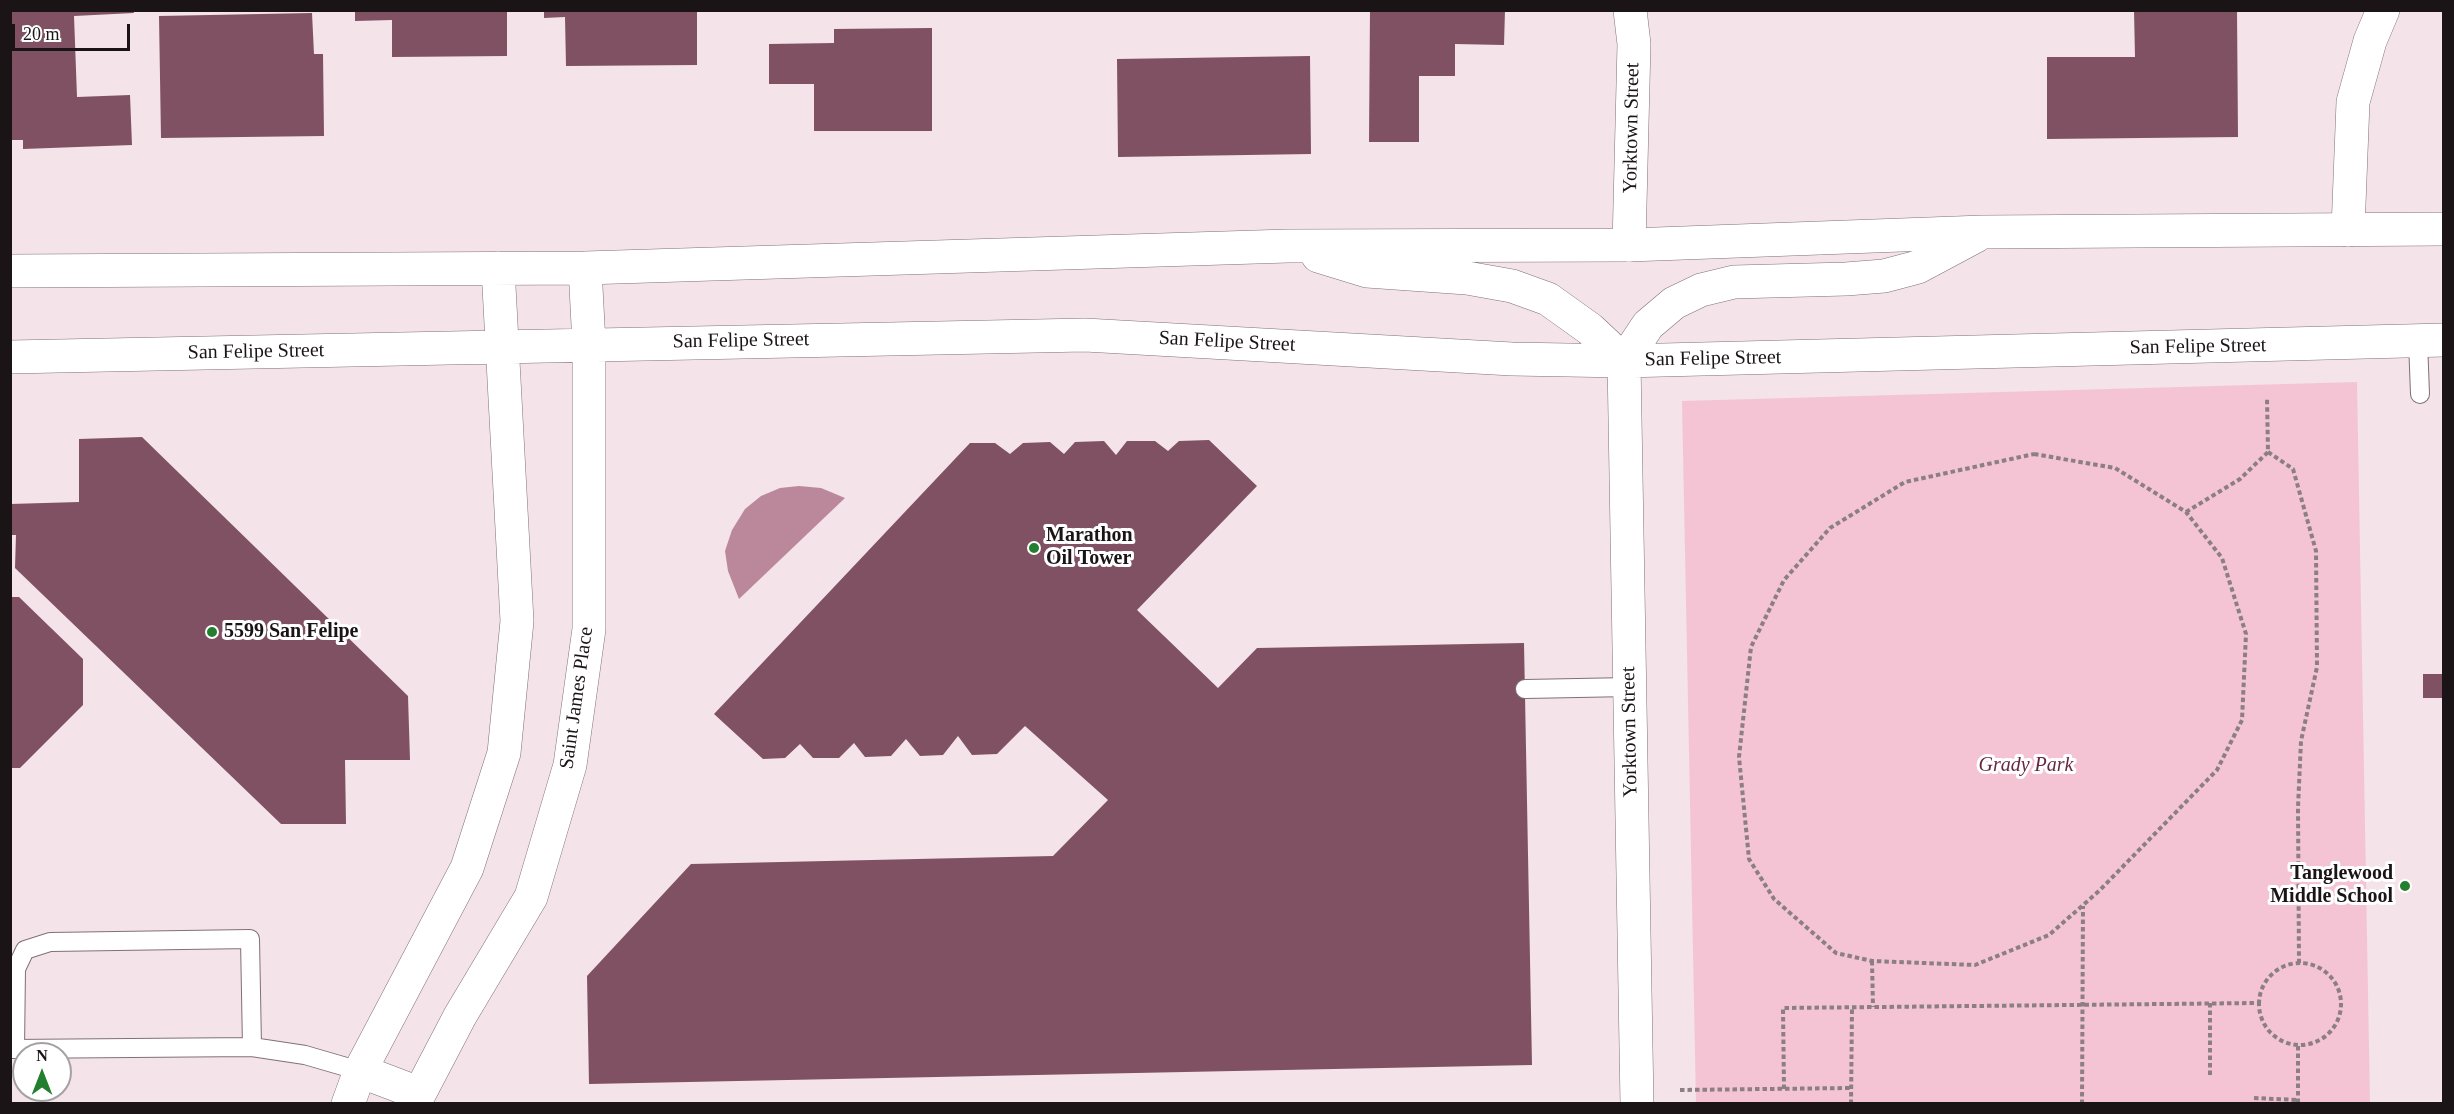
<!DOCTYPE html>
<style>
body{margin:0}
#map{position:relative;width:2454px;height:1114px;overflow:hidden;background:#f4e3e9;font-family:"Times New Roman",serif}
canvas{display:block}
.frame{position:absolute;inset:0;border:12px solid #1a1417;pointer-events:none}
.north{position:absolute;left:12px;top:1042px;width:60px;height:60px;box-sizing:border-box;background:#fff;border:2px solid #a3a1a2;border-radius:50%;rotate:0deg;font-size:16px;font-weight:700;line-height:24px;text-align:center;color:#1a1417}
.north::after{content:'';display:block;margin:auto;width:21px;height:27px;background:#227f2f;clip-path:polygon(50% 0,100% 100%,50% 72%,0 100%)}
.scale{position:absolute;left:12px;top:24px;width:118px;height:27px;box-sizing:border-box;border:3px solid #1a1417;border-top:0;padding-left:8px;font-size:18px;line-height:21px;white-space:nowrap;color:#1a1417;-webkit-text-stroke:4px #fff;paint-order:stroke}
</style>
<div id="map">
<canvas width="2454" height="1114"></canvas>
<div class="frame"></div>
<div class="north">N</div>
<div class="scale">20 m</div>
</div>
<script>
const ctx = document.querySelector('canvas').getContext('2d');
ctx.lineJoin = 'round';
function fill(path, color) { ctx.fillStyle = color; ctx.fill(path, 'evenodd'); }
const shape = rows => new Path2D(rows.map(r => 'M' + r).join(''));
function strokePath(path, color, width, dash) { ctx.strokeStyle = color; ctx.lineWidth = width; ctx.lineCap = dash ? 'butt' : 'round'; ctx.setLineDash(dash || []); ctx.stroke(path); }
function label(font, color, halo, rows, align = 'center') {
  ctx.font = font + ' "Times New Roman",serif'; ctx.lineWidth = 6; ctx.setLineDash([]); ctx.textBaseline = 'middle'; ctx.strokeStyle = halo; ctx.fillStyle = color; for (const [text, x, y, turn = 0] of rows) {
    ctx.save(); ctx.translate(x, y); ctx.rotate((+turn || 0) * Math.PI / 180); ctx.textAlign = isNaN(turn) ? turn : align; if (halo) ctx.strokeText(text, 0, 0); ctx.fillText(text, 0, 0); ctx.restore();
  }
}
const green = shape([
 [2357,382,2370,1103,1696,1103,1682,401]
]);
const water = shape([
 [799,486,821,488,845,498,739,599,728,571,725,551,732,530,745,509,761,496,780,488]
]);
const building = shape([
 [10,10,133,10,134,13,74,16,77,97,130,95,132,145,23,149,23,140,10,140],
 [355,10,507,10,507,56,392,57,392,20,355,21],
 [544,10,697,10,697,65,566,66,565,17,544,18],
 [1370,10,1505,10,1504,45,1455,44,1455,76,1419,76,1419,142,1369,142],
 [2134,10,2237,10,2238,137,2047,139,2047,57,2135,57],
 [312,13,314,54,323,54,324,136,161,138,159,16],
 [932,28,932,131,814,131,814,84,769,84,769,44,834,43,834,29],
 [1310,56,1311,154,1118,157,1117,59],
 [142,437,408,696,410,760,345,760,346,824,281,824,15,568,16,535,10,535,10,504,79,502,79,439],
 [1209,440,1257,486,1137,610,1218,688,1257,648,1524,643,1532,1065,589,1084,587,976,691,864,1053,856,1108,800,1025,726,997,754,972,755,958,736,943,755,920,756,906,739,891,756,865,757,854,743,839,758,813,758,800,744,785,758,763,759,714,714,970,443,995,443,1010,454,1023,443,1050,442,1064,454,1075,442,1104,441,1116,455,1127,441,1155,441,1168,451,1179,441],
 [10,597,19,597,83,659,83,705,20,768,10,768],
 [2423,674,2444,674,2444,698,2423,698]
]);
const path = shape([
 [2268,452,2293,469,2316,551,2317,667,2301,741,2298,807,2299,963],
 [2034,454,2115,468,2186,512,2222,558,2246,634,2242,720,2217,770,2099,891,2049,935,1975,965,1872,961,1836,953,1774,899,1749,859,1739,757,1751,647,1784,580,1830,528,1905,482,2034,454],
 [2186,512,2240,479,2268,452,2267,398],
 [1872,961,1873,1007],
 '2259 1004a41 41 0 1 1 82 0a41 41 0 1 1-82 0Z',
 [2210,1003,2210,1077],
 [2298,1046,2298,1104],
 [1784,1089,1783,1008,2258,1003],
 [1680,1090,1851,1088],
 [2254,1098,2298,1100],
 [1851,1104,1852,1007],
 [2082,1104,2083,906]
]);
const lane = shape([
 [2418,341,2420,394],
 [1525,689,1630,687],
 [15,1048,16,969,25,950,50,942,250,939,252,1047],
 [10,1049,252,1047,305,1055,360,1071]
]);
const street = shape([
 [2348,230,2353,102,2370,41,2383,10],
 [1629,245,1634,44,1630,10],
 [360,1071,418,1093]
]);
const secondary = shape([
 [1318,256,1367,271,1467,278,1512,286,1548,299,1590,329,1624,361],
 [10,271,585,268,1288,246,1629,245,1983,232,2444,229],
 [10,357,1085,335,1512,359,1624,361,2444,340],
 [1624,361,1637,1104],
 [1624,361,1648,325,1674,303,1701,290,1734,282,1846,279,1884,276,1918,267,1976,236],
 [348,1104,360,1071,467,868,504,753,517,621,498,268],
 [414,1104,460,1016,531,897,570,765,589,629,589,344,585,268]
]);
const markers = [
 [1034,548,6,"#227f2f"],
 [212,632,6,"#227f2f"],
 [2405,886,6,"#227f2f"]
];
const streetNames = [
 ["Yorktown Street",1632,128,-89],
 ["San Felipe Street",741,341,-1],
 ["San Felipe Street",1227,342,3],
 ["San Felipe Street",2198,347,-1],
 ["San Felipe Street",256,352,-1],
 ["San Felipe Street",1713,359,-1],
 ["Saint James Place",577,698,-82],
 ["Yorktown Street",1630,732,-91]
];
const poiNames = [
 ["Marathon",1046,536],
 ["Oil Tower",1046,559],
 ["5599 San Felipe",224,632],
 ["Tanglewood",2393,874,"right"],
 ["Middle School",2393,897,"right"]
];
const parkNames = [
 ["Grady Park",2026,766]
];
fill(green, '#f4c4d5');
fill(water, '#ba889a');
fill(building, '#7f5163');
strokePath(lane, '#807176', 20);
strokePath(street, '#807176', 34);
strokePath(secondary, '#807176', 34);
strokePath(path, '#8b7f84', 4, [4.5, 3]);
strokePath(lane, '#fff', 18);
strokePath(street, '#fff', 33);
strokePath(secondary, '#fff', 33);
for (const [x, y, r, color] of markers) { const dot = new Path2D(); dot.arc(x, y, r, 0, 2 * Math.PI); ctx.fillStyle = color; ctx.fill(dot); strokePath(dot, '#fff', 2); }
label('20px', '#1a1417', '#fff', streetNames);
label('bold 20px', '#1a1417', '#fff', poiNames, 'left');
label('italic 20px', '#672844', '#fff', parkNames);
</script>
